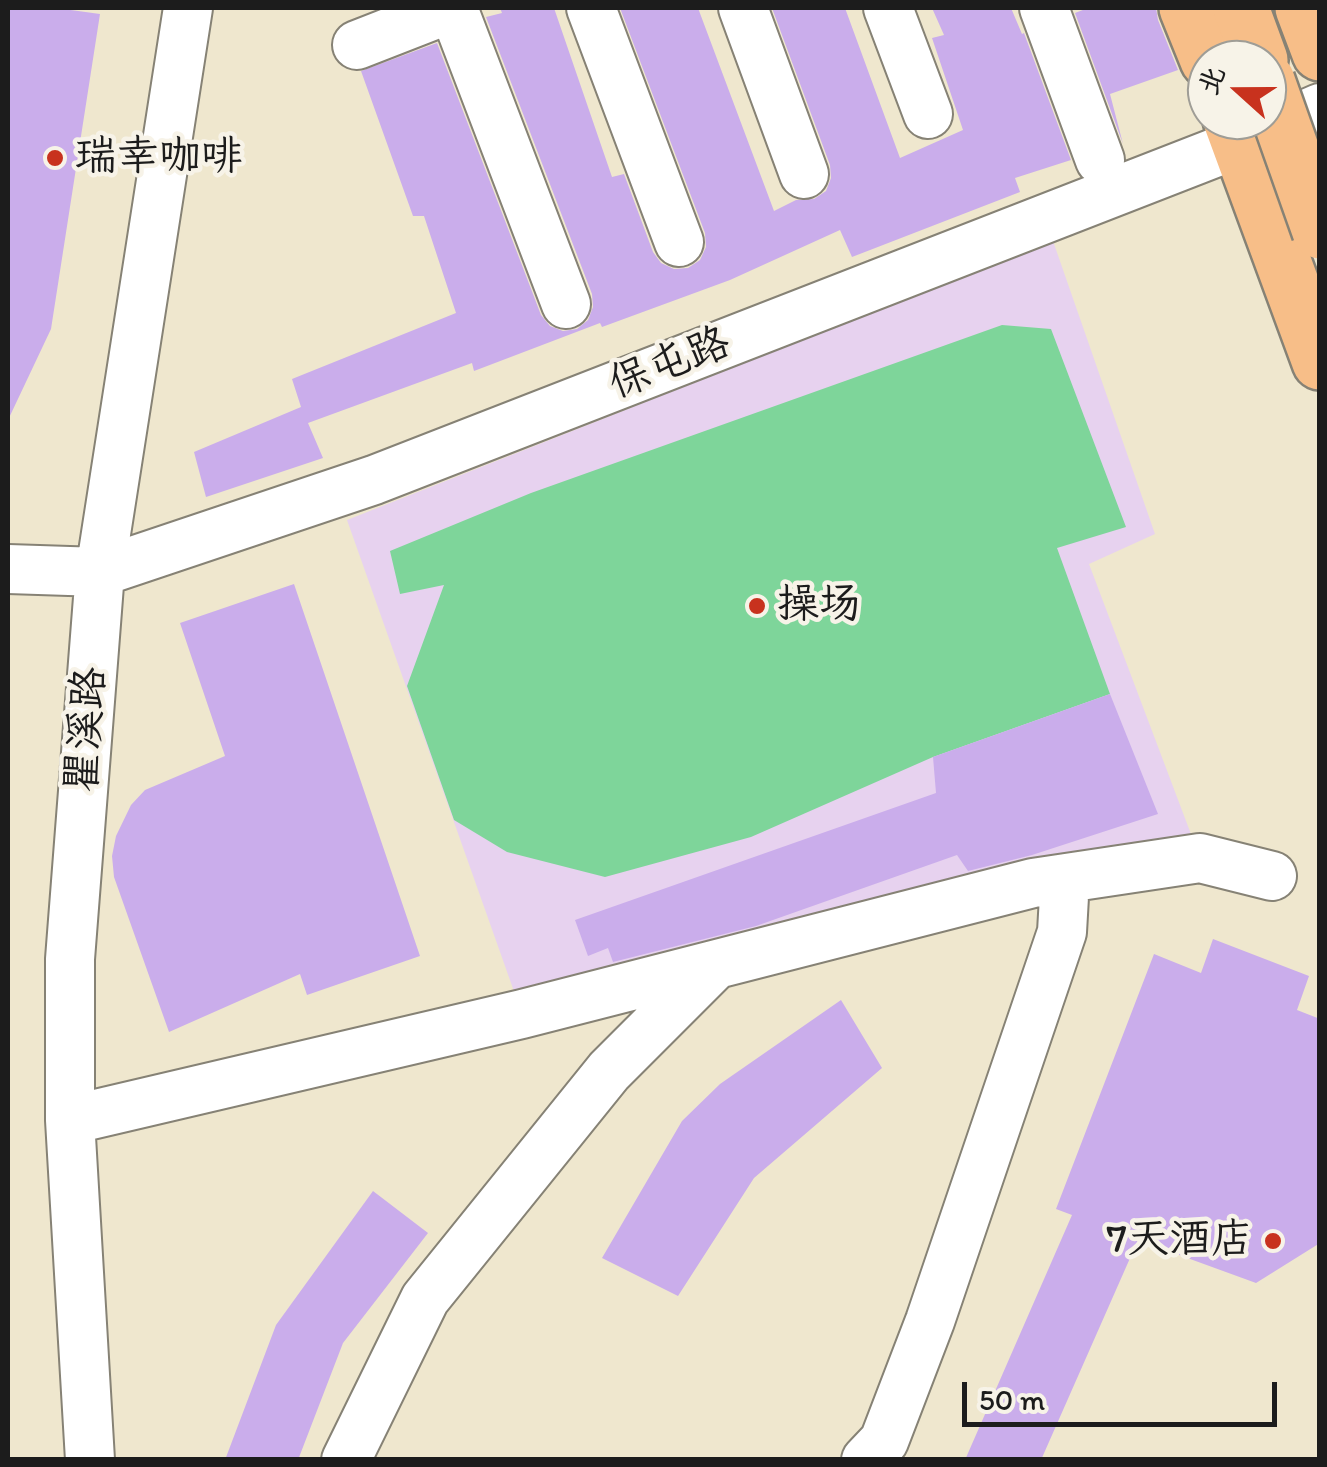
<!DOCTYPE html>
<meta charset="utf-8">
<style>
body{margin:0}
#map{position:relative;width:1327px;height:1467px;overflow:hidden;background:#efe7ce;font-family:Itim,"LXGW WenKai TC",sans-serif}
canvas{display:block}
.frame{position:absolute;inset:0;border:10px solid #1c1c1c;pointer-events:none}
.north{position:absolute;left:1187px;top:40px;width:100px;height:100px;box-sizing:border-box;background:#f7f3e8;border:2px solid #9f9d96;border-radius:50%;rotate:291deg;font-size:28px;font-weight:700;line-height:40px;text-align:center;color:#1c1c1c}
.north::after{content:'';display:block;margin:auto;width:35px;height:45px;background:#c8321e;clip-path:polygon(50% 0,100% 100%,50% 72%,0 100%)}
.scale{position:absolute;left:962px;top:1382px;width:315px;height:45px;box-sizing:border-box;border:5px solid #1c1c1c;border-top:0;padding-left:12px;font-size:30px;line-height:35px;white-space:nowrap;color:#1c1c1c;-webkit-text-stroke:8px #f7f3e8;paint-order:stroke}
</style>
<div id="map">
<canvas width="1327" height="1467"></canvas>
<div class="frame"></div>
<div class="north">北</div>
<div class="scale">50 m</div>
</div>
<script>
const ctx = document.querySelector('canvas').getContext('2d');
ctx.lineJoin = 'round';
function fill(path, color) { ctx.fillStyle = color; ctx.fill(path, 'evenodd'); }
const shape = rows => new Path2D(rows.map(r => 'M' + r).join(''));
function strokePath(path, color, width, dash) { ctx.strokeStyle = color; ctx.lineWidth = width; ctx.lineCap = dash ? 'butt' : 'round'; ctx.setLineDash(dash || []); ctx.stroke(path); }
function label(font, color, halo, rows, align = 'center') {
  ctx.font = font + ' Itim,"LXGW WenKai TC",sans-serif'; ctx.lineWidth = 9; ctx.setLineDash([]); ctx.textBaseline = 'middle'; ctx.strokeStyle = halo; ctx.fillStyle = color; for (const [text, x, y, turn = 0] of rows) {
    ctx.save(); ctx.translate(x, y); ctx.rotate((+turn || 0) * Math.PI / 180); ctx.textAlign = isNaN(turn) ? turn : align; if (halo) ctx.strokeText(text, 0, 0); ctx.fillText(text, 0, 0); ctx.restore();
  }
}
const built = shape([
 [1053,241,1155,534,1089,564,1200,858,522,1014,347,520]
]);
const green = shape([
 [1002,325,1051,329,1126,527,1057,548,1110,694,933,757,751,837,605,877,507,852,454,820,407,686,444,585,400,594,390,551,531,493]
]);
const building = shape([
 [8,8,56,8,100,14,51,329,8,420],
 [500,8,554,8,612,177,624,174,653,252,661,263,674,269,688,268,700,260,706,247,705,233,620,8,698,8,774,211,796,200,814,199,826,191,831,178,830,165,772,8,845,8,900,158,963,130,932,38,944,35,932,8,1011,8,1022,34,1024,33,1071,160,1015,178,1020,192,852,257,840,230,730,280,602,327,600,323,474,371,472,363,308,423,323,458,206,497,194,452,301,407,292,379,456,313,424,216,413,216,361,71,437,43,541,315,550,326,563,331,577,329,588,320,593,307,592,294,486,17,502,13],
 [1088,8,1156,8,1158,20,1178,70,1110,94,1123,144,1075,13],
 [294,584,420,956,307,995,300,974,169,1032,114,877,112,856,116,836,131,805,145,790,225,756,180,623],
 [1110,694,1158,814,1032,855,968,871,957,855,756,926,613,962,608,948,588,956,575,920,936,793,933,757],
 [1213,939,1309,976,1297,1010,1320,1019,1320,1243,1256,1283,1138,1240,1041,1460,965,1460,1072,1215,1056,1209,1154,954,1201,973],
 [841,1000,882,1068,754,1178,678,1296,602,1258,682,1121,720,1084],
 [373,1191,428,1233,343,1343,298,1460,225,1460,276,1325]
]);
const minor = shape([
 [453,8,566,304],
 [591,8,679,242],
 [743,8,804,174],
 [888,8,928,114],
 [1044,8,1100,160],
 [357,45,452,8],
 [8,569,100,572,374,480,1240,143,1320,108],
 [70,1120,522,1014,1033,883,1200,858,1272,876],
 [90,1460,70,1120,70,959,100,572,188,8],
 [346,1460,425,1299,609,1071,715,965],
 [866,1460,884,1441,930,1321,1062,932,1065,879]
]);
const major = shape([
 [1187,8,1208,60],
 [1231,120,1320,362]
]);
const highway = shape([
 [1241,8,1260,60],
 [1303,8,1320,53]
]);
const highwayBridge = shape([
 [1267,81,1320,231]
]);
const markers = [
 [55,158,10,"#c8321e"],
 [757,606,10,"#c8321e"],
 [1273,1241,10,"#c8321e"]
];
const poiNames = [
 ["瑞幸咖啡",75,158],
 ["操场",777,606],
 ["7天酒店",1253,1241,"right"]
];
const streetNames = [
 ["保屯路",670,365,-21],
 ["瞿溪路",88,730,-86]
];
fill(built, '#e7d2ef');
fill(green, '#7ed59a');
fill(building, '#caadeb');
strokePath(minor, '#868275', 52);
strokePath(major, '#868275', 60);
strokePath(highway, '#868275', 60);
strokePath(minor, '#fff', 48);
strokePath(major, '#f7be88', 55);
strokePath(highway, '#f7be88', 55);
strokePath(highwayBridge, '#868275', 60, []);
strokePath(highwayBridge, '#f7be88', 55);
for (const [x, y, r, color] of markers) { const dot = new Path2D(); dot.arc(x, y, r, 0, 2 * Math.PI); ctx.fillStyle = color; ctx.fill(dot); strokePath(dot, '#f7f3e8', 4); }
label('42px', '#1c1c1c', '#f7f3e8', poiNames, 'left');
label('42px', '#1c1c1c', '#f7f3e8', streetNames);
</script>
